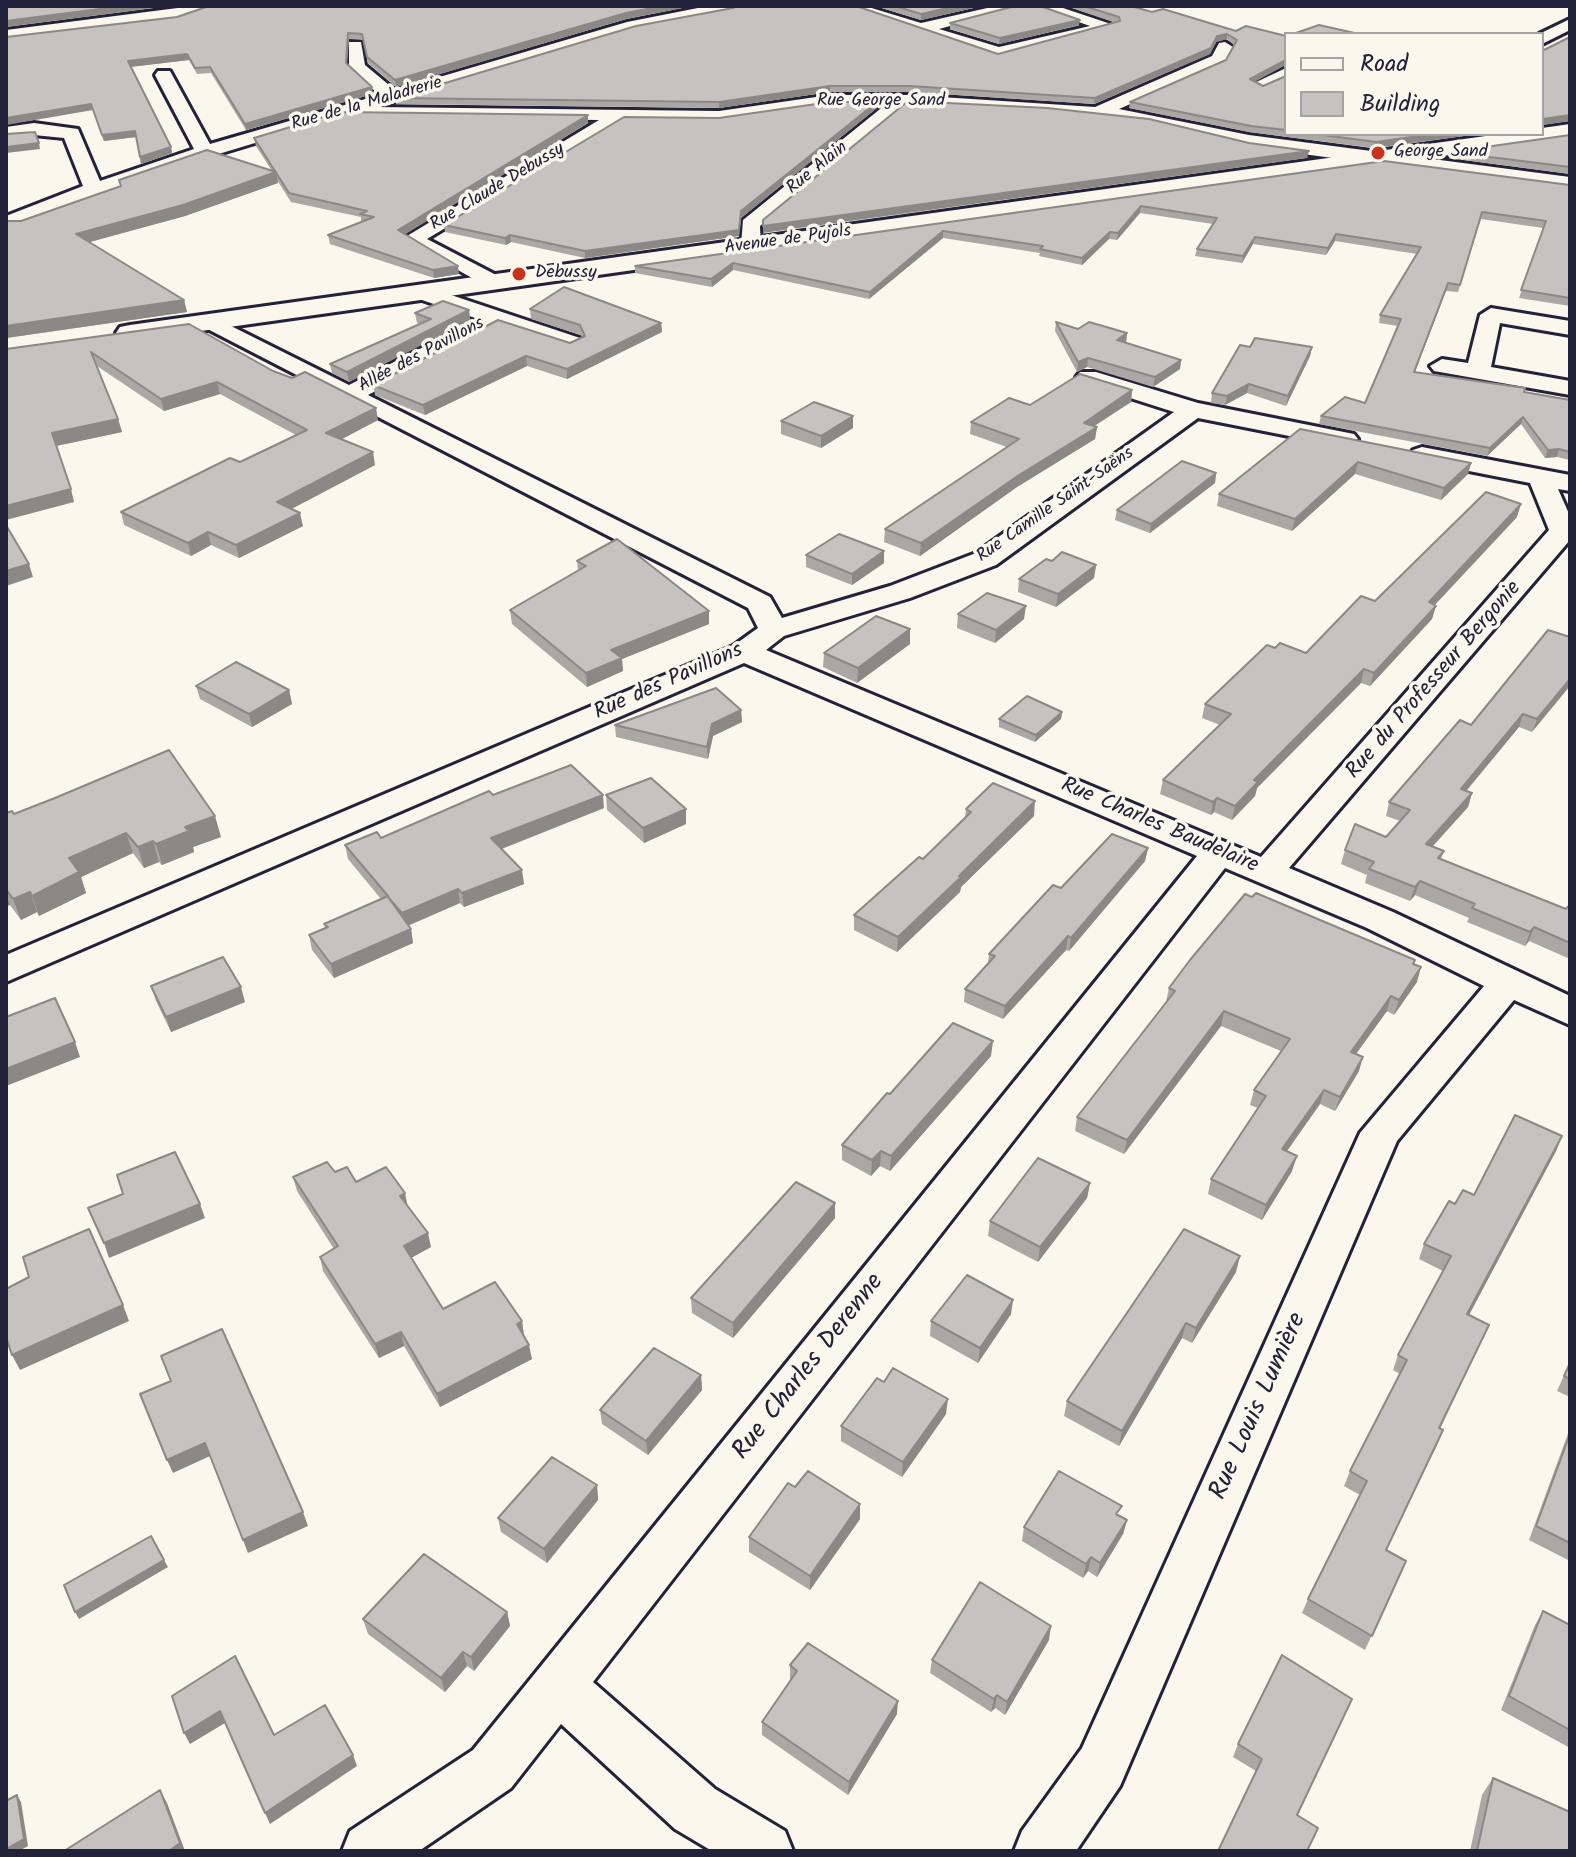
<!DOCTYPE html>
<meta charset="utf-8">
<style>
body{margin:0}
#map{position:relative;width:1576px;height:1857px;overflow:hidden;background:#fbf7ec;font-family:Kalam,sans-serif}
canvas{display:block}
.frame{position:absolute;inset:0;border:8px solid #22223b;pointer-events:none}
.legend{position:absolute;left:1284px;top:32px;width:260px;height:104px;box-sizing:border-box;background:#fbf7ec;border:2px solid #a4a2a5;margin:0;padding:10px 14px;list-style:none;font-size:24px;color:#22223b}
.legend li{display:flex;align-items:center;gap:16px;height:40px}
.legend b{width:40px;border:2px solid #a4a2a5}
</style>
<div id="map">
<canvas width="1576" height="1857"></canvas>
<div class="frame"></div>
<ul class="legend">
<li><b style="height:10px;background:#fbf7ec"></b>Road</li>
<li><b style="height:22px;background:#c6c2c0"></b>Building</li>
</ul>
</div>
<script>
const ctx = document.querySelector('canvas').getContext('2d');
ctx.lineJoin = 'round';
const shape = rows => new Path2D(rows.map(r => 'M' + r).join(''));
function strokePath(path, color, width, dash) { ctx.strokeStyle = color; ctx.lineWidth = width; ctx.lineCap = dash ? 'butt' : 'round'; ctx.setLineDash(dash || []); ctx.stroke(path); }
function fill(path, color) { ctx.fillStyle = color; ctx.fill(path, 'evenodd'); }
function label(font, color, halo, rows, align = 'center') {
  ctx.font = font + ' Kalam,sans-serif'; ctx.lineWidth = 7; ctx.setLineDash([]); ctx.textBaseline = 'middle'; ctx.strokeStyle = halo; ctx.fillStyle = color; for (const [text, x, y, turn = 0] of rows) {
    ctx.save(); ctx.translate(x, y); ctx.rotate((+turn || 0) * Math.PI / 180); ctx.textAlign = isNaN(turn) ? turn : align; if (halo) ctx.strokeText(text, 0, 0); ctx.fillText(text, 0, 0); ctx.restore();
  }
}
const minor = shape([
 [193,6,218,6,178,20,6,40,6,30,193,6],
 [708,6,741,6,733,11,636,29,376,107,719,111,830,95,910,95,1095,107,1212,56,1219,43,1225,42,1233,47,1224,63,1119,109,1249,135,1570,177,1570,189,1249,147,1149,123,1047,112,907,105,760,226,761,246,751,252,741,246,743,220,885,105,830,105,719,121,624,120,427,239,500,277,503,282,500,287,492,289,402,239,599,120,341,117,212,156,6,229,6,216,83,186,64,138,34,135,6,139,6,127,34,123,78,129,100,181,194,149,155,75,158,71,170,71,210,144,379,95,349,67,349,42,361,42,365,65,395,90,627,22,708,6],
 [841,6,865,6,921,23,996,6,1025,6,939,29,999,47,1090,26,1032,6,1057,6,1117,26,998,57,841,6],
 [1570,19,1570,30,1542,44,1539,34,1570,19],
 [1286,68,1286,79,1261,89,1252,84,1286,68],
 [421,285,580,338,584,343,572,350,499,326,368,395,770,597,782,618,890,586,976,553,1174,412,1080,382,1076,377,1080,372,1096,372,1198,403,1354,434,1358,439,1345,447,1198,418,996,565,910,598,784,636,766,650,1261,857,1549,530,1530,483,1413,460,1409,455,1413,450,1422,447,1570,475,1570,491,1558,489,1570,516,1570,540,1289,868,1393,912,1570,996,1570,1025,1514,1000,1397,1141,1120,1786,1076,1851,1014,1851,1022,1831,1082,1748,1360,1133,1484,986,1367,928,1225,868,593,1682,715,1789,785,1831,793,1851,712,1851,675,1829,561,1724,511,1788,419,1851,342,1851,350,1831,473,1750,1197,856,744,663,6,982,6,955,733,646,758,628,748,608,194,322,205,315,213,317,349,385,478,319,413,297,410,292,413,287,421,285],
 [1491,308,1570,321,1570,335,1500,323,1491,367,1570,381,1570,395,1434,371,1430,366,1442,359,1468,363,1480,315,1491,308]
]);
const secondary = shape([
 [1570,124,1570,138,130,341,120,339,116,333,120,327,130,325,1500,134,1542,134,1542,128,1570,124]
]);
const wall = shape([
 [875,6,982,6,921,20],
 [1066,6,1131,6,1152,12,1236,31,1256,82,1263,86,1286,76,1286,134,1478,134,1374,148,1249,132,1129,108,1130,102,1226,60,1234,45,1227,39,1216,42,1210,54,1094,104,910,92,830,92,719,108,396,104,395,98,733,8,998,54,1116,23],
 [626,19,396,87,368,63,363,40,349,39,347,64,373,94,246,130,211,73,197,74,189,60,131,67,171,147,172,153,141,164,136,137,104,141,93,110,6,37],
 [950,23,1079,25,999,44,950,29],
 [877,108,741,218,739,236,585,258,511,242,506,245,445,232,444,225,719,118],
 [588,123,405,234,459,274,434,278,330,244,328,235,361,222,361,217,291,202,277,180,278,183,185,216,89,242,184,300,187,312,6,338,6,221,21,221,121,187,119,180,272,171,256,146,254,138],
 [1570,135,1570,174,1449,158,1450,152],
 [1384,161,1570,185,1570,306,1519,298,1543,228,1481,219,1458,292,1446,291,1415,372,1570,400,1570,460,1557,457,1545,458,1521,424,1487,456,1319,424,1321,416,1365,403,1398,326,1379,323,1380,315,1417,254,1335,241,1326,255,1253,244,1242,263,1195,256,1197,249,1213,224,1140,213,1117,240,1109,239,1082,265,1039,256,1040,253,943,238,869,299,733,270,712,287,635,273,635,266],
 [530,309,661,323,662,332,567,379,527,366,425,415,375,395,373,385,570,343,582,337,581,335,531,319],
 [469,310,470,320,349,382,332,373,330,364,420,324,417,323,415,313],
 [1056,322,1078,329,1127,333,1126,343,1181,360,1180,369,1153,387,1087,367,1077,372,1055,331],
 [189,324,273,371,378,420,341,439,375,465,291,509,303,526,239,558,211,545,191,556,124,525,121,512,240,462,296,435,220,394,164,411,97,366,118,419,122,432,56,446,74,502,6,349],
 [1250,347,1312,347,1310,356,1286,406,1247,393,1225,405,1211,403,1212,393],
 [1132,390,1131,402,1094,426,1097,427,1095,439,1017,487,920,556,884,542,885,529,1007,447,970,434,971,422,1030,405],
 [853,416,853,428,821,448,781,434,781,421],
 [1300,429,1471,463,1468,474,1441,500,1355,474,1292,531,1217,506,1219,494],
 [1216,473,1215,483,1150,533,1115,520,1117,510],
 [1517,517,1435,605,1432,619,1370,686,1361,683,1257,788,1255,796,1232,820,1214,812,1211,815,1160,794,1163,780,1220,725,1202,718,1205,704,1275,648,1306,653,1375,601],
 [884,551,884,563,852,585,806,567,806,555],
 [577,561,709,611,709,624,622,659,623,671,587,687,512,624,510,610,578,570],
 [1052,561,1096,565,1094,578,1056,607,1018,592,1019,579],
 [958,614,1024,619,995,643,957,628],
 [910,629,910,644,857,683,823,667,824,653],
 [1570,637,1532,732,1519,727,1466,791,1472,793,1468,807,1432,847,1444,851,1441,859,1566,909,1570,904,1570,959,1529,941,1525,946,1467,922,1469,918,1415,895,1410,901,1365,883,1367,875,1341,864,1345,850,1386,837,1400,821,1386,816,1389,802,1471,725],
 [196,686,289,690,292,704,252,727,200,699],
 [741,710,742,722,713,736,708,759,616,737,615,725],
 [1062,712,1061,719,1035,742,999,727,999,719],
 [493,795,604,808,502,849,524,884,464,907,460,903,408,926,411,929,413,943,334,978,312,950,309,935,325,928,324,924,381,899,348,859,345,845,381,838],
 [606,795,686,809,686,824,644,843,607,810],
 [966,809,1034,816,961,887,960,892,897,952,854,930,854,915,923,859,965,818],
 [6,813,14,814,221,837,193,847,194,852,162,865,159,862,144,868,133,853,81,877,86,893,39,916,37,912,21,920,10,905,6,906],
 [1148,848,1145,861,1069,951,1066,950,1003,1019,964,1002,965,989,988,963,989,954,1061,888],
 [1414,964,1417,982,1394,1015,1387,1011,1356,1054,1359,1071,1335,1111,1320,1104,1286,1151,1292,1171,1262,1220,1208,1194,1211,1179,1258,1108,1250,1105,1254,1090,1281,1051,1221,1026,1124,1154,1075,1131,1077,1117,1166,1002,1169,988],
 [151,986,245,1002,171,1032,156,1001],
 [991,1056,890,1171,880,1166,871,1176,842,1160,842,1145,890,1094],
 [1562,1136,1556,1151,1469,1315,1482,1340,1440,1429,1443,1430,1437,1445,1386,1550,1406,1561,1365,1650,1302,1613,1308,1599,1360,1495,1344,1486,1350,1471,1400,1374,1393,1370,1398,1355,1443,1271,1419,1259,1424,1244,1455,1204,1474,1195],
 [335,1172,407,1206,431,1247,411,1258,443,1309,522,1321,524,1336,532,1359,440,1407,404,1346,379,1358,323,1271,320,1257,334,1249,297,1191,293,1177],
 [1090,1183,1087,1198,1038,1262,988,1236,990,1221],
 [835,1203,835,1218,733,1338,692,1313,691,1298],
 [1236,1272,1192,1343,1182,1338,1119,1446,1064,1416,1067,1401],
 [1011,1314,978,1363,930,1336,931,1321],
 [1570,1362,1570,1397,1557,1391],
 [701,1375,702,1390,648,1455,602,1424,600,1410],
 [946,1414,902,1477,841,1441,841,1426],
 [1570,1428,1570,1561,1529,1540],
 [597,1485,598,1500,547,1563,501,1532,498,1518],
 [795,1487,860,1519,810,1590,749,1552,749,1537],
 [1120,1516,1127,1520,1123,1534,1097,1577,1088,1571,1083,1578,1022,1541,1024,1527],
 [1543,1611,1570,1625,1570,1748,1501,1710,1535,1625],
 [507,1612,510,1626,474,1671,467,1666,445,1692,368,1634,363,1619],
 [1049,1640,1005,1715,995,1708,991,1712,930,1673,932,1660],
 [1282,1655,1297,1815,1256,1771,1233,1757,1238,1744],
 [790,1665,897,1714,848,1795,762,1735,762,1722,791,1680,790,1679],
 [1493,1778,1570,1851,1470,1851,1482,1795]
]);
const shadedWall = shape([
 [123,6,169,6,6,27,6,21],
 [663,6,693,6,626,19,396,87,395,80,626,13],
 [957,6,982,6,921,20,921,14],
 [1080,20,1079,25,999,44,1000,38],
 [1227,34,1227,39,1216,42,1210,54,1094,104,1095,98,1217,36],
 [187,54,189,60,129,67,128,61],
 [1286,60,1286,65,1249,85,1250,79],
 [830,86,830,92,719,108,719,102],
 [372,87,373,94,246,130,245,124],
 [877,102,877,108,741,218,739,236,585,258,585,251,741,211],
 [91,104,93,110,6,125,6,118],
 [588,115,588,123,399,238,398,230],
 [1570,115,1570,121,1542,125,1543,119],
 [135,131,136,137,104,141,102,135],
 [1433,134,1478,134,1374,148,1376,142],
 [39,143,40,149,6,153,6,147],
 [171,147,172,153,141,164,140,157],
 [1309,151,1307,158,763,233,763,226],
 [276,172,278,183,185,216,79,245,76,234],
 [1141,206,1140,213,1117,240,1118,233],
 [943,231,943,238,869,299,870,292],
 [1110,232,1109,239,1082,265,1082,258],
 [1336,234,1335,241,1326,255,1328,248],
 [510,235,511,242,506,245,505,238],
 [1255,237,1253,244,1242,263,1243,256],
 [733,263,733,270,712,287,711,279],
 [458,266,459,274,434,278,433,270],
 [1448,283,1446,291,1412,379,1414,372],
 [184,300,187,312,6,338,6,326],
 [469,310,470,320,349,382,347,372],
 [661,323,662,332,567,379,567,369],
 [1127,333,1126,343,1117,340],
 [1312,347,1310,356,1286,406,1288,396],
 [526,356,527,366,425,415,423,405],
 [1088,358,1087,367,1077,372,1078,362],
 [1181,360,1180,369,1153,387,1155,377],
 [217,382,220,394,164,411,161,399],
 [1249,384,1247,393,1225,405,1227,396],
 [1132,390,1131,402,1082,434,1084,423],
 [376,408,378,420,329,446,326,433],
 [853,416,853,428,821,448,821,436],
 [1523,417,1521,424,1487,456,1490,448],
 [118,419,122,432,56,446,52,433],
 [1097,427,1095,439,1017,487,920,556,921,543,1019,475],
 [1559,449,1557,457,1545,458,1548,450],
 [373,452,375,465,280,515,277,502],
 [1358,462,1355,474,1292,531,1295,519],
 [1471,463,1468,474,1441,500,1444,488],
 [1216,473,1215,483,1150,533,1151,524],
 [71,489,74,502,6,520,6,506],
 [1521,504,1517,517,1425,615,1429,602],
 [300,513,303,526,239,558,236,545],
 [208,532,211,545,191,556,188,543],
 [884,551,884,563,852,585,852,574],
 [29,564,33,577,6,586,6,571],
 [1096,565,1094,578,1056,607,1058,594],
 [1026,606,1024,619,995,643,996,630],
 [1436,606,1432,619,1370,686,1374,673],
 [709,611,709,624,622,659,623,671,587,687,586,673,611,650],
 [910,629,910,644,857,683,858,668],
 [1364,669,1361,683,1257,788,1255,796,1232,820,1235,806,1254,780],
 [1570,679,1570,686,1532,732,1537,719],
 [289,690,292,704,252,727,249,714],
 [741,710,742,722,713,736,708,759,707,747,712,724],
 [1062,712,1061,719,1035,742,1036,735],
 [1523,714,1519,727,1457,802,1461,789],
 [1472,793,1468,807,1422,858,1426,844],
 [603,795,604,808,493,852,491,838],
 [1217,798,1214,812,1211,815,1213,802],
 [1035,801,1034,816,961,887,960,892,897,952,898,937],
 [686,809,686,824,644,843,643,828],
 [215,816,221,837,193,847,194,852,162,865,156,844,185,827],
 [126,833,133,853,81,877,86,893,39,916,32,896,69,858],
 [153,841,159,862,144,868,138,847],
 [1148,848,1145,861,1069,951,1071,938],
 [522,870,524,884,464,907,462,893],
 [1420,881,1415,895,1410,901,1415,887],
 [458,889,460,903,404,927,402,913],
 [30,892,37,912,21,920,13,899],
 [6,894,10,905,6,906],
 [1534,927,1529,941,1525,946,1530,932],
 [411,929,413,943,334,978,331,964],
 [1068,936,1066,950,1003,1019,1005,1006],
 [1421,967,1417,982,1394,1015,1399,1000],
 [241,987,245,1002,171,1032,166,1017],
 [1391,996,1387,1011,1347,1066,1351,1052],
 [1224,1011,1221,1026,1124,1154,1127,1140],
 [993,1041,991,1056,890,1171,891,1156],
 [75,1042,80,1057,6,1086,6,1069],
 [1363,1057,1359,1071,1335,1111,1340,1097],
 [1324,1090,1320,1104,1278,1164,1282,1149],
 [1562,1136,1556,1151,1461,1330,1467,1314],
 [881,1151,880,1166,871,1176,872,1160],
 [1297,1156,1292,1171,1262,1220,1266,1205],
 [1090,1183,1087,1198,1038,1262,1040,1247],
 [405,1193,408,1208,400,1196],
 [835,1203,835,1218,733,1338,733,1323],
 [200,1204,205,1218,109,1258,104,1243],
 [428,1233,431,1247,407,1260,404,1246],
 [1240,1256,1236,1272,1192,1343,1196,1328],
 [1013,1300,1011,1314,978,1363,980,1348],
 [123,1305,129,1321,20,1370,12,1355],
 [522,1321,524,1336,517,1324],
 [1186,1323,1182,1338,1119,1446,1122,1431],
 [401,1332,404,1346,379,1358,375,1344],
 [529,1345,532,1359,440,1407,437,1394],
 [701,1375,702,1390,648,1455,646,1441],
 [948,1399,946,1414,902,1477,903,1462],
 [205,1443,210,1456,173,1473,167,1460],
 [597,1485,598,1500,547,1563,544,1549],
 [860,1504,860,1519,810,1590,810,1576],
 [303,1512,308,1526,248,1553,243,1540],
 [1127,1520,1123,1534,1097,1577,1100,1563],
 [1091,1557,1088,1571,1083,1578,1086,1564],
 [164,1560,168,1567,79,1619,75,1612],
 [507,1612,510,1626,474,1671,471,1657],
 [1051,1626,1049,1640,1005,1715,1007,1702],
 [463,1652,467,1666,445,1692,441,1678],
 [997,1695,995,1708,991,1712,994,1699],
 [898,1701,897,1714,848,1795,849,1782],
 [220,1711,225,1723,190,1744,184,1733],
 [353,1755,357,1766,270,1824,265,1813],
 [160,1790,167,1803,185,1851,169,1851],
 [17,1795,21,1802,28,1846,19,1851,6,1851]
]);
const building = shape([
 [6,6,123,6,6,21,6,6],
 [209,6,663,6,626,13,395,80,367,57,362,34,348,33,346,63,372,87,245,124,210,67,195,68,187,54,128,61,171,147,140,157,135,131,102,135,91,104,6,118,6,37,177,17,209,6],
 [737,6,856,6,998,54,1120,21,1119,17,1084,6,1131,6,1152,12,1163,9,1236,31,1246,26,1286,36,1286,60,1250,79,1263,86,1286,76,1286,130,1251,126,1130,102,1226,60,1237,40,1227,34,1217,36,1211,48,1095,98,910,86,830,86,719,102,395,98,636,26,733,8,737,6],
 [895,6,957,6,921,14,895,6],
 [1015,6,1040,6,1080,20,1000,38,950,23,1015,6],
 [1319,25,1359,34,1293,34,1319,25],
 [1570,37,1570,115,1543,119,1542,122,1542,51,1570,37],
 [908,101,1047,108,1149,119,1249,143,1309,151,763,226,763,220,908,101],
 [830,102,877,102,741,211,739,230,585,251,510,235,505,238,444,225,624,117,719,118,830,102],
 [340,112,588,115,398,230,458,266,433,270,328,235,374,217,360,214,367,211,289,193,254,138,340,112],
 [35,132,39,143,6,147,6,134,35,132],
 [1315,134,1433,134,1376,142,1315,134],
 [1570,135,1570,167,1450,152,1570,135],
 [207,150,276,172,183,205,76,234,184,300,6,326,6,221,21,221,121,186,119,180,207,150],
 [1384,161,1570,185,1570,298,1521,290,1546,221,1482,212,1460,285,1448,283,1414,372,1525,388,1524,392,1570,400,1570,452,1559,449,1548,450,1523,417,1490,448,1321,416,1345,397,1365,403,1401,319,1380,315,1421,247,1336,234,1328,248,1255,237,1243,256,1197,249,1217,218,1141,206,1118,233,1110,232,1082,258,1040,249,1043,246,943,231,870,292,733,263,711,279,635,266,1384,161],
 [564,287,661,323,567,369,526,356,423,405,373,385,498,320,570,343,585,336,580,325,530,309,564,287],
 [443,301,469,310,347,372,330,364,431,319,415,313,443,301],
 [1056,322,1078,329,1089,322,1127,333,1117,340,1181,360,1155,377,1088,358,1078,362,1056,322],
 [189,324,273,371,292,378,305,372,376,408,326,433,373,452,277,502,300,513,236,545,208,532,188,543,121,512,230,458,240,462,307,430,217,382,161,399,91,352,118,419,52,433,71,489,6,506,6,349,189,324],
 [1255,338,1312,347,1288,396,1249,384,1227,396,1212,393,1240,345,1250,347,1255,338],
 [1080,374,1132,390,1084,423,1097,427,1019,475,921,543,885,529,1019,439,971,422,1009,398,1030,405,1080,374],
 [814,402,853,416,821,436,781,421,814,402],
 [1300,429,1471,463,1444,488,1358,462,1295,519,1219,494,1300,429],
 [1182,461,1216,473,1151,524,1117,510,1182,461],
 [1486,492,1521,504,1429,602,1436,606,1374,673,1364,669,1254,780,1258,782,1235,806,1217,798,1213,802,1163,780,1231,714,1205,704,1267,645,1275,648,1280,643,1306,653,1361,596,1375,601,1486,492],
 [6,525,29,564,6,571,6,525],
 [839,534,884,551,852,574,806,555,839,534],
 [617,539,709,611,611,650,622,658,586,673,510,610,586,566,577,561,617,539],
 [1062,552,1096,565,1058,594,1019,579,1046,559,1052,561,1062,552],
 [987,593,1026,606,996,630,958,614,987,593],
 [876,616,910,629,858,668,824,653,876,616],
 [1548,630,1570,637,1570,679,1537,719,1523,714,1461,789,1472,793,1426,844,1444,851,1438,858,1566,909,1570,904,1570,943,1534,927,1530,932,1472,908,1475,904,1420,881,1415,887,1369,869,1374,862,1345,850,1355,824,1386,837,1410,810,1389,802,1460,720,1471,725,1548,630],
 [236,662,289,690,249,714,196,686,236,662],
 [716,688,741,710,712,724,707,747,615,725,716,688],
 [1027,696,1062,712,1036,735,999,719,1027,696],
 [169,750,215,816,185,827,189,831,156,844,153,841,138,847,126,833,69,858,79,872,32,896,30,892,13,899,6,889,6,813,12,811,14,814,55,798,169,750],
 [571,765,603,795,491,838,522,870,462,893,458,889,402,913,388,897,411,929,331,964,309,935,328,927,324,924,388,896,345,845,377,832,381,838,489,791,493,795,571,765],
 [651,778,686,809,643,828,606,795,651,778],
 [993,783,1035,801,959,876,961,877,898,937,854,915,919,857,923,859,971,812,966,809,993,783],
 [1112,834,1148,848,1071,938,1068,936,1005,1006,965,989,995,956,989,954,1053,885,1061,888,1112,834],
 [1256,893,1415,960,1413,964,1421,967,1399,1000,1391,996,1351,1052,1363,1057,1340,1097,1324,1090,1282,1149,1297,1156,1266,1205,1211,1179,1266,1096,1254,1090,1290,1039,1224,1011,1127,1140,1077,1117,1175,991,1169,988,1190,960,1245,894,1252,897,1256,893],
 [223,957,241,987,166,1017,151,986,223,957],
 [55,998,75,1042,6,1069,6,1017,55,998],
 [953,1023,993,1041,891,1156,881,1151,872,1160,842,1145,887,1093,890,1094,953,1023],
 [1515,1115,1562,1136,1467,1314,1489,1325,1439,1428,1443,1430,1386,1550,1406,1561,1372,1636,1308,1599,1367,1481,1350,1471,1407,1360,1398,1355,1451,1256,1424,1244,1449,1201,1455,1204,1463,1190,1474,1195,1515,1115],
 [175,1152,200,1204,104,1243,88,1208,123,1194,117,1175,175,1152],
 [1038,1158,1090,1183,1040,1247,990,1221,1038,1158],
 [327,1162,335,1172,347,1167,356,1182,386,1167,405,1193,400,1196,428,1233,404,1246,443,1309,495,1282,522,1321,517,1324,529,1345,437,1394,401,1332,375,1344,320,1257,338,1246,293,1177,327,1162],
 [796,1182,835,1203,733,1323,691,1298,796,1182],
 [89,1229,123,1305,12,1355,6,1337,6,1289,29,1277,23,1257,89,1229],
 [1184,1229,1240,1256,1196,1328,1186,1323,1122,1431,1067,1401,1184,1229],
 [967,1275,1013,1300,980,1348,931,1321,967,1275],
 [222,1329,303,1512,243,1540,205,1443,167,1460,140,1394,171,1381,161,1356,222,1329],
 [654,1348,701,1375,646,1441,600,1410,654,1348],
 [1570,1363,1570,1379,1564,1376,1570,1363],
 [893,1368,948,1399,903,1462,841,1426,877,1378,884,1382,893,1368],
 [1570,1434,1570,1543,1536,1526,1570,1434],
 [552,1457,597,1485,544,1549,498,1518,552,1457],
 [808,1471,860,1504,810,1576,749,1537,788,1483,795,1487,808,1471],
 [1059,1471,1122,1506,1116,1514,1127,1520,1100,1563,1091,1557,1086,1564,1024,1527,1059,1471],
 [151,1536,164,1560,75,1612,64,1585,151,1536],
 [424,1554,507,1612,471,1657,463,1652,441,1678,363,1619,424,1554],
 [980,1582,1051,1626,1007,1702,997,1695,994,1699,932,1660,980,1582],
 [1543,1611,1570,1625,1570,1730,1509,1696,1543,1611],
 [808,1643,898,1701,849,1782,762,1722,797,1671,790,1665,808,1643],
 [1282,1655,1352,1699,1297,1815,1318,1828,1307,1851,1218,1851,1262,1759,1238,1744,1282,1655],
 [235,1656,274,1735,325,1705,353,1755,265,1813,220,1711,184,1733,172,1696,235,1656],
 [1493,1778,1570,1812,1570,1851,1477,1851,1493,1778],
 [160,1790,180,1843,169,1851,64,1851,160,1790],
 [17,1795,24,1839,6,1849,6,1801,17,1795]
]);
const markers = [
 [1378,153,8,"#c8321e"],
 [519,274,8,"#c8321e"]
];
const farStreetnames = [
 ["Rue George Sand",881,102],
 ["Rue de la Maladrerie",367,105,-16],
 ["Rue Alain",818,169,-39],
 ["Rue Claude Debussy",498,188,-31],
 ["Avenue de Pujols",788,241,-8],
 ["Allée des Pavillons",422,356,-28],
 ["Rue Camille Saint-Saëns",1056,506,-35]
];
const farPoinames = [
 ["George Sand",1394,153],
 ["Debussy",535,274]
];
const streetNames = [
 ["Rue du Professeur Bergonie",1435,681,-49],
 ["Rue des Pavillons",669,683,-24],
 ["Rue Charles Baudelaire",1159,827,23]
];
const nearStreetnames = [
 ["Rue Charles Derenne",810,1368,-52],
 ["Rue Louis Lumière",1260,1407,-66]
];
strokePath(minor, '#22223b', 6);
strokePath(secondary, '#22223b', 6);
fill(minor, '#fbf7ec');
fill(secondary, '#fbf7ec');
fill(wall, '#aaa7a5');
fill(shadedWall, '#8b8886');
fill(building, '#c6c2c0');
strokePath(building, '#8b8886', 2);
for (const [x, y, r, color] of markers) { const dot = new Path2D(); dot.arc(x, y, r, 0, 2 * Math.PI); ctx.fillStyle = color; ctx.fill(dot); strokePath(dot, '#fbf7ec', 3); }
label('18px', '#22223b', '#fbf7ec', farStreetnames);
label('18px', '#22223b', '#fbf7ec', farPoinames, 'left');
label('22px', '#22223b', '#fbf7ec', streetNames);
label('26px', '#22223b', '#fbf7ec', nearStreetnames);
</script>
